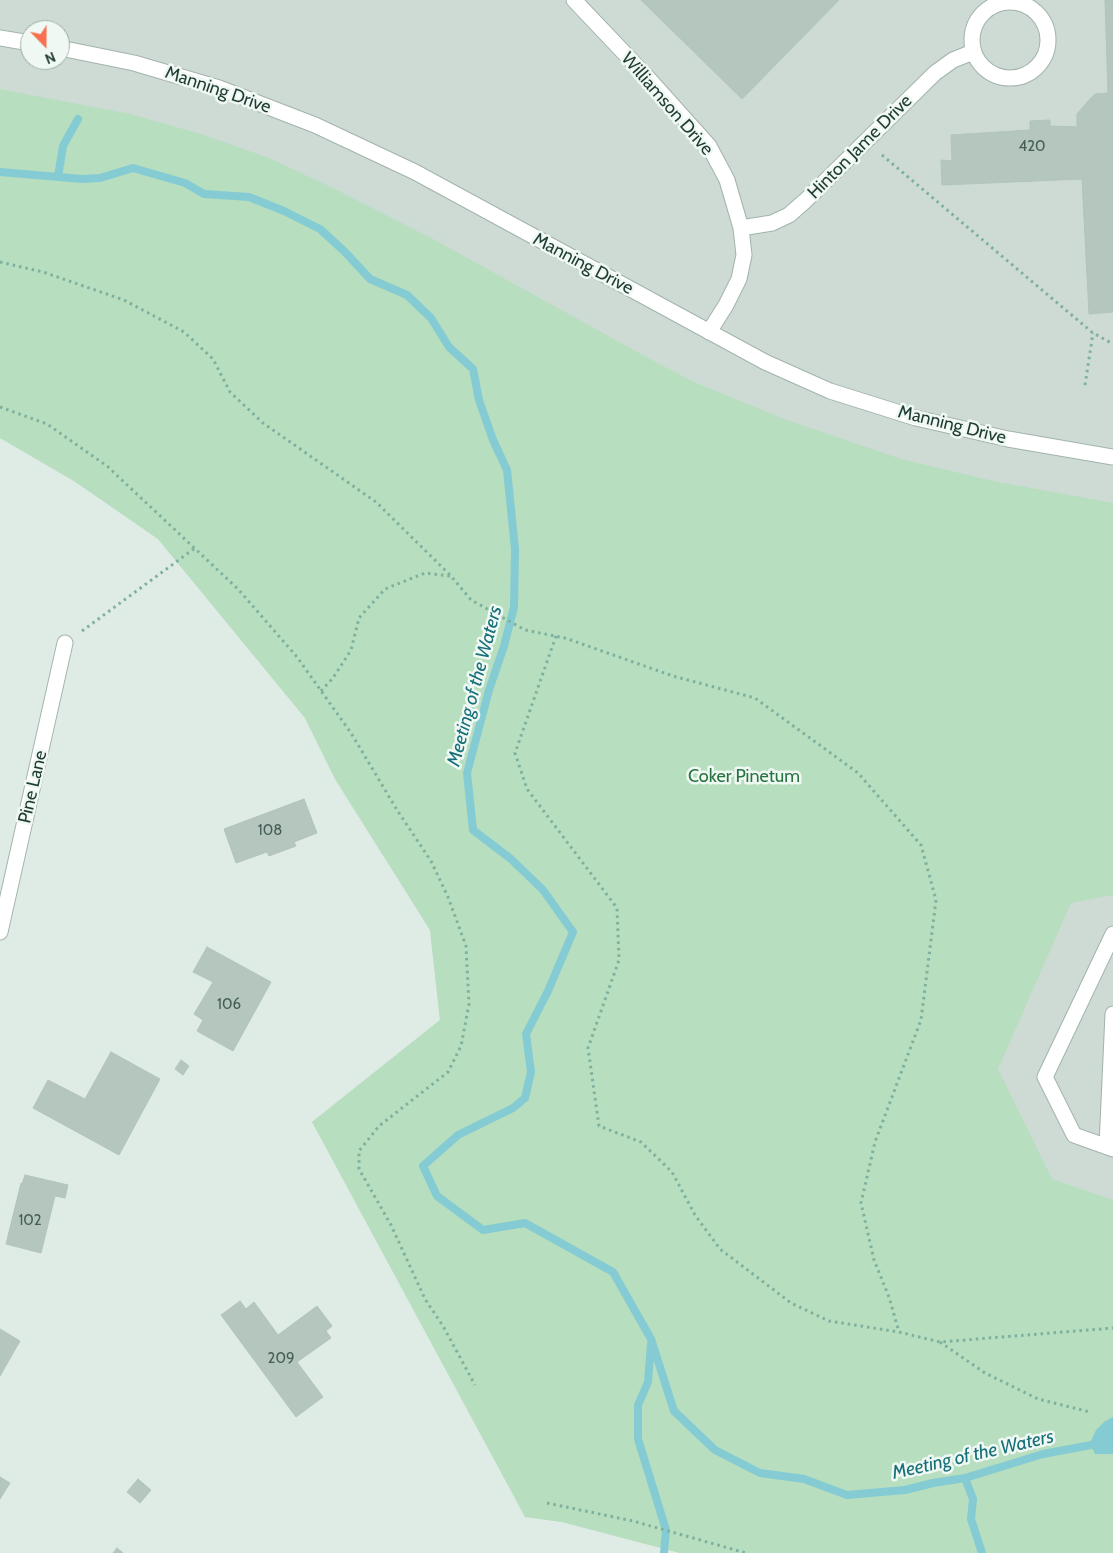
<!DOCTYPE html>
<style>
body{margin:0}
#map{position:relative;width:1113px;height:1553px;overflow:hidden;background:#dfebe5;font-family:Cabin,sans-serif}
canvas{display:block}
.north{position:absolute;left:20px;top:20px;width:50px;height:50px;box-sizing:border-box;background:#f0f8f3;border:1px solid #9cada6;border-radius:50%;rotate:158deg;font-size:14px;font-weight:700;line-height:20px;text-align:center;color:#1f3c33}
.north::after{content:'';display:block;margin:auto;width:18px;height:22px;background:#f87050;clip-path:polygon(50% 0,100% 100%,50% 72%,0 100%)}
</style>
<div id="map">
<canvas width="1113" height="1553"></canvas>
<div class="north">N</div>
</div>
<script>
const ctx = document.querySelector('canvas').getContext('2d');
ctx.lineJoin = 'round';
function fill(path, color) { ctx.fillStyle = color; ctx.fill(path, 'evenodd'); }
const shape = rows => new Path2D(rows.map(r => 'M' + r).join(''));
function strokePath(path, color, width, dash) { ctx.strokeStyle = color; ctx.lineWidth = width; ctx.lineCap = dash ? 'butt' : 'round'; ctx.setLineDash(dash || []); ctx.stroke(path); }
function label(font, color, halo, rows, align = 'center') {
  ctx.font = font + ' Cabin,sans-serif'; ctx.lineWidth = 5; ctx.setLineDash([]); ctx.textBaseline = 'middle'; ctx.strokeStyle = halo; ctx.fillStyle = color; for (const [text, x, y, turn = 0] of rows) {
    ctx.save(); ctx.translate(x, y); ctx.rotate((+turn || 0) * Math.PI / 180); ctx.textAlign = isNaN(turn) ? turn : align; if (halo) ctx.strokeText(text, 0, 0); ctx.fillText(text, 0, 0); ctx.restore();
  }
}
const built = shape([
 [0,0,1113,0,1113,1553,680,1553,562,1522,525,1517,461,1382,312,1122,440,1020,430,930,335,779,305,718,158,539,74,481,0,438],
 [30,30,60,30,60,60,30,60]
]);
const green = shape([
 [0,89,130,114,201,134,269,158,331,187,433,239,650,359,694,382,784,419,901,459,993,481,1113,503,1113,895,1071,903,998,1069,1052,1179,1113,1200,1113,1553,680,1553,562,1522,525,1517,312,1122,440,1020,430,930,335,779,305,718,158,539,74,481,0,438]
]);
const water = shape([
 [1113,1417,1113,1454,1095,1454,1090,1443,1096,1430,1104,1422]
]);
const stream = shape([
 [0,172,82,179,100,178,133,168,185,183,204,194,249,197,284,211,320,229,345,252,370,279,407,295,431,318,449,347,473,369,479,400,493,440,507,470,515,549,514,607,504,646,489,690,467,773,473,830,511,859,543,890,573,932,548,991,526,1034,531,1072,525,1098,513,1108,458,1135,423,1166,437,1196,483,1230,525,1223,613,1272,651,1339,674,1411,715,1450,760,1473,804,1479,847,1495,905,1490,933,1483,965,1478,1043,1454,1113,1441],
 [58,177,63,146,78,119],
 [651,1344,648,1382,638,1405,638,1439,666,1530,664,1553],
 [965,1478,973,1499,971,1519,982,1553]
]);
const building = shape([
 [641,0,839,0,742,99,641,0],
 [1105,0,1113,0,1113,312,1089,314,1082,179,942,185,941,160,952,161,951,135,1030,130,1030,121,1050,120,1050,126,1077,127,1077,114,1088,101,1095,94,1108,93,1105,0],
 [304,799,317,833,294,842,296,846,269,856,267,852,236,863,224,829,304,799],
 [207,947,271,982,233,1051,197,1031,203,1020,194,1014,213,982,193,972,207,947],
 [111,1052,160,1079,119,1155,33,1108,48,1080,85,1099,111,1052],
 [181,1060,189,1066,183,1075,175,1069,181,1060],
 [25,1175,68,1185,65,1198,55,1196,41,1253,6,1244,21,1183,22,1184,25,1175],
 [240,1301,246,1309,254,1302,278,1335,317,1306,332,1326,326,1331,331,1338,297,1362,323,1397,296,1417,221,1315,240,1301],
 [0,1329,20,1341,0,1376,0,1329],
 [0,1477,10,1483,0,1499,0,1477],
 [138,1479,151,1490,140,1503,127,1492,138,1479],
 [117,1548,123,1553,113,1553,117,1548]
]);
const path = shape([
 [882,155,1093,333,1113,344],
 [0,262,43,272,124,300,184,332,213,359,230,392,263,423,376,502,451,576,471,600,525,630,565,638,673,676,755,698,858,773,921,845,936,900,921,1020,875,1142,861,1203,874,1260,889,1297,899,1332],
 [1085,385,1093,333],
 [0,407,47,424,107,466,238,589,297,657,351,733,397,810,431,861,448,897,466,946,469,1004,461,1046,448,1072,379,1126,359,1151,359,1169,391,1225,425,1299,443,1326,475,1385],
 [82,631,195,548],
 [556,636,515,753,527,789,617,908,619,960,588,1048,599,1126,641,1142,672,1172,695,1215,720,1249,791,1303,829,1321,899,1332,940,1342,1113,1328],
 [321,691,333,678,351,650,359,618,385,589,425,573,450,576],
 [940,1342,985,1373,1038,1399,1090,1412],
 [547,1503,633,1521,746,1553]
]);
const minor = shape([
 [574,0,648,78,709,146,727,180,741,228,744,255,739,279,726,305,709,332],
 '972 40a38 38 0 1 1 76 0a38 38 0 1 1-76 0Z',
 [0,38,30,43],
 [60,48,134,63,219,88,315,125,415,172,765,362,830,391,916,418,1008,439,1113,457],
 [741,228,772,223,789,215,805,201,935,73,953,60,973,52],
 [0,932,65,643],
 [1113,934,1045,1077,1074,1135,1113,1149],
 [1107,1146,1113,1014]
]);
const numberNames = [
 ["420",1032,147],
 ["108",270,831],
 ["106",229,1005],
 ["102",30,1221],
 ["209",281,1359]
];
const streetNames = [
 ["Manning Drive",218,90,19],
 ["Williamson Drive",667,104,49],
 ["Hinton Jame Drive",860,147,-45],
 ["Manning Drive",583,264,28],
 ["Manning Drive",952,425,14],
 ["Pine Lane",33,787,-77]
];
const parkNames = [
 ["Coker Pinetum",744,777]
];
const waterNames = [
 ["Meeting of the Waters",475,686,-75],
 ["Meeting of the Waters",973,1455,-13]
];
fill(built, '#cddbd4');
fill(green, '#b7debf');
fill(water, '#84cbd3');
strokePath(stream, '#84cbd3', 8);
fill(building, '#b4c6be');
strokePath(building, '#b1c5bc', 1);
strokePath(minor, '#a2b3ac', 17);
strokePath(path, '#7eb09e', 3, [2.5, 4]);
strokePath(minor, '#fff', 15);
label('15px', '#445e56', null, numberNames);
label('18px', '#1f3c33', '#f0f8f3', streetNames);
label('18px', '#287441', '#f0f8f3', parkNames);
label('italic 19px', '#176f7a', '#f0f8f3', waterNames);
</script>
